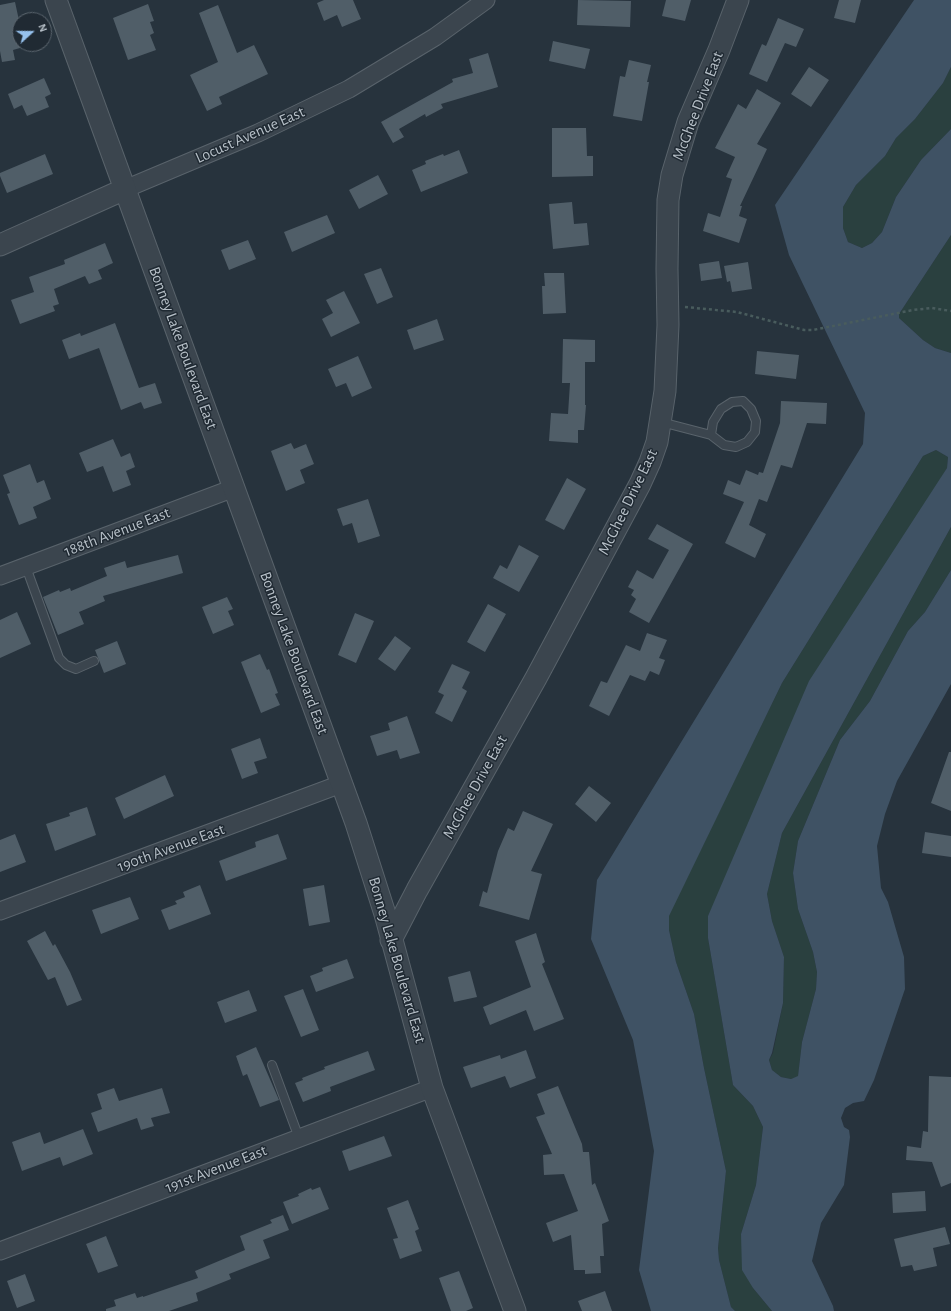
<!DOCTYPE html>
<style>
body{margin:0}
#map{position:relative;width:951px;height:1311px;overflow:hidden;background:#27333d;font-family:"Alegreya Sans",sans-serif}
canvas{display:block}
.north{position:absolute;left:12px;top:12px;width:40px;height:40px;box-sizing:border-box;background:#202a33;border:1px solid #5c666f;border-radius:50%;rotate:69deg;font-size:11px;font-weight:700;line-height:16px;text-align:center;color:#b7c0c8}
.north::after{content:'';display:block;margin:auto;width:14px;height:18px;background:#96c2ee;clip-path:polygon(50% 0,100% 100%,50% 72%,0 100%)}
</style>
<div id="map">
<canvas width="951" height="1311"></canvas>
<div class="north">N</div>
</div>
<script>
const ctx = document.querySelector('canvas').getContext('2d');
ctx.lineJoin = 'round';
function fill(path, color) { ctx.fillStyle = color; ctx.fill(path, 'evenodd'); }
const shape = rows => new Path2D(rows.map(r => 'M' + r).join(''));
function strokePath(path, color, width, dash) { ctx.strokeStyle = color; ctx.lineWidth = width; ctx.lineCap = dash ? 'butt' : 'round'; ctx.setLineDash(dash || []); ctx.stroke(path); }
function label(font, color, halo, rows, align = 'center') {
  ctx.font = font + ' "Alegreya Sans",sans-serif'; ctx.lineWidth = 3; ctx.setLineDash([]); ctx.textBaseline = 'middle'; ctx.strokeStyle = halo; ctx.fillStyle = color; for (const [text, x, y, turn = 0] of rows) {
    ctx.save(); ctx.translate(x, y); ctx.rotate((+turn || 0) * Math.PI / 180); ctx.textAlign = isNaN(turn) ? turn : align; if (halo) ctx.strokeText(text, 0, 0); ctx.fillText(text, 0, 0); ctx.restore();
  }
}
const green = shape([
 [951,67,951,129,921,160,896,197,882,232,872,243,862,248,848,242,843,228,843,207,856,185,885,156,896,138,915,119,943,83],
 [951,235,951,353,935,348,923,340,899,318,899,314],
 [936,450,948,457,947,468,708,916,708,938,733,1085,753,1106,763,1127,756,1185,741,1234,753,1288,772,1311,735,1311,731,1307,719,1260,718,1248,726,1171,704,1068,694,1014,676,962,669,930,668,916,782,683,923,456],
 [951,527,951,570,925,612,908,631,870,701,840,740,798,841,793,873,798,909,813,952,817,972,816,989,802,1042,798,1077,791,1079,781,1077,772,1070,769,1060,773,1053,783,1003,784,957,772,921,767,894,782,833]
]);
const water = shape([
 [914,0,951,0,951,67,943,83,915,119,896,138,885,156,856,185,843,207,843,228,848,242,862,248,872,243,882,232,896,197,921,160,951,129,951,235,899,314,899,318,923,340,935,348,951,353,951,527,782,833,767,894,772,921,784,957,783,1003,772,1053,769,1060,772,1070,781,1077,791,1079,798,1076,802,1042,816,989,817,972,813,952,798,909,793,873,798,841,840,740,870,701,908,631,925,612,951,570,951,684,897,781,885,814,877,846,881,888,888,902,904,957,905,989,874,1080,864,1101,853,1103,845,1108,841,1118,844,1127,849,1130,850,1137,844,1185,821,1223,812,1261,833,1306,834,1311,772,1311,753,1288,742,1270,741,1234,756,1185,763,1127,753,1106,733,1085,708,938,708,916,809,681,947,468,948,457,936,450,923,456,782,683,669,916,669,930,676,962,694,1014,704,1068,726,1171,718,1248,719,1260,731,1307,735,1311,651,1311,639,1270,654,1151,633,1040,591,939,597,880,863,444,865,413,789,255,775,205]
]);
const building = shape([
 [324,0,353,0,361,19,342,27,337,15,324,21,317,3],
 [578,0,631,1,630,27,577,25],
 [666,0,691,0,685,21,662,16],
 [839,0,861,0,855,23,834,18],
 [15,2,20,25,20,48,13,50,15,60,2,62,0,51,0,5],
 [148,4,154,21,150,22,154,33,150,35,156,50,128,60,113,18],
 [218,5,237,53,254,45,268,74,219,97,222,104,207,111,190,75,218,62,199,13],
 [778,18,804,29,796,47,785,43,767,82,749,74,762,44,766,46],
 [553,41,590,49,585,69,549,61],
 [488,53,498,87,441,104,443,108,426,117,425,114,399,129,404,137,393,143,381,122,453,82,452,79,473,73,469,59],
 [629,60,651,65,647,82,649,82,642,121,613,116,620,76,625,77],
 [809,67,829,80,811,107,791,94],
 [44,78,51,94,45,97,49,107,27,116,22,105,14,109,8,94],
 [757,89,781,103,757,144,767,149,740,206,742,206,739,216,747,219,739,243,703,231,708,213,720,217,732,179,726,177,735,157,715,148,738,104,746,109],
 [552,128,586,128,587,156,593,156,593,176,552,177],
 [459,150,468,173,421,192,412,170,426,164,425,161,443,154,444,156],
 [45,154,53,174,7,193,0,176,0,173],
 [378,175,388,194,359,209,349,190],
 [572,202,574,224,587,223,589,245,553,249,549,204],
 [327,215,335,233,292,252,284,232],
 [248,240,256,259,229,270,221,250],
 [105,243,113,263,98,270,102,279,89,284,85,276,54,289,59,304,53,306,55,311,20,324,11,300,34,292,29,277,65,264,64,260],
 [719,261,722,278,701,281,699,264],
 [748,262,752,289,732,292,730,281,727,282,724,266],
 [381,268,393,297,377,304,364,274],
 [544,273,564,273,566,313,543,314,542,286,545,286],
 [344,291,360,323,331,337,322,319,333,313,326,300],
 [437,319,444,340,414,350,407,330],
 [115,323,139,388,155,383,162,403,144,409,141,402,121,410,99,348,69,359,62,340,80,333,81,336],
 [563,339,595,340,595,362,585,362,585,405,586,405,584,430,578,430,578,443,549,441,551,413,568,414,570,383,562,383],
 [757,351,799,355,796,379,755,374],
 [358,356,372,388,352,397,346,383,336,387,328,369],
 [781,401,827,403,826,424,807,423,792,468,781,465,767,502,759,499,749,525,766,534,755,558,725,543,744,502,723,494,728,480,740,485,746,470,758,475,759,472,763,473,780,423],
 [113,439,121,457,130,453,135,467,126,471,131,485,113,492,103,466,87,472,79,453],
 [291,443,294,449,306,444,314,464,300,470,305,483,286,491,271,451],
 [30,464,37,483,44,480,51,499,33,507,37,518,19,525,7,494,10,493,3,475],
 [567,478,586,489,564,530,545,520],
 [368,499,380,536,358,543,352,523,343,526,337,509],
 [657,524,693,544,649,623,629,612,636,599,631,595,634,590,628,587,637,570,653,579,669,550,648,539],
 [519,545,539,556,519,592,493,578,500,565,507,569],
 [178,555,183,573,103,596,105,601,79,612,84,624,58,635,43,597,59,590,60,592,70,588,71,591,107,576,104,568,125,561,127,568],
 [227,597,233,609,228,611,234,625,213,634,202,607],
 [488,604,506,614,485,652,467,642],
 [17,612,31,644,0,658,0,620],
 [355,613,374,621,356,663,338,655],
 [647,633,667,640,659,658,665,660,659,675,650,671,645,681,630,675,609,716,589,706,601,681,607,683,626,645,640,651],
 [395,636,411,648,395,671,378,659],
 [117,641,126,664,104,673,95,650],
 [260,654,267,670,269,669,278,693,275,694,280,705,261,713,241,662],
 [452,664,470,672,462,688,467,691,452,722,435,713,444,695,438,692],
 [407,716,420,753,400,759,397,750,377,756,370,736,390,730,388,723],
 [260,738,267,758,254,762,258,773,242,779,231,749],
 [949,752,951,752,951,811,931,803],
 [165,775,174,796,124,819,115,798],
 [589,786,611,803,596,822,575,804],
 [87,807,96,835,55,851,46,824,70,816,69,813],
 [523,811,553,824,531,871,542,874,529,920,479,906,483,891,487,893,498,851,508,828,514,831],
 [925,832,951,836,951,857,922,853],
 [15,834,26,862,0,872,0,840],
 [278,834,287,859,226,881,219,861,256,847,255,842],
 [200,885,211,914,169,930,161,910,177,904,175,901,185,897,183,892],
 [324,885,330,922,309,926,303,889],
 [130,897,139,919,101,934,92,910],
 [45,931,53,946,55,944,70,972,82,1000,67,1006,55,977,48,980,27,941],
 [536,933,545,962,542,964,564,1019,534,1031,526,1010,490,1025,483,1007,531,987,515,941],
 [347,959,354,978,316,992,310,976,323,971,322,968],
 [470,971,477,997,454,1002,448,977],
 [303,989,319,1030,301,1037,284,996],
 [249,990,257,1011,225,1023,217,1002],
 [256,1047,279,1100,260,1107,247,1074,243,1076,236,1056],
 [526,1050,536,1078,510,1088,505,1076,471,1088,463,1067,500,1055,501,1059],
 [368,1051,375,1070,330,1087,331,1091,303,1102,295,1083,303,1080,302,1078,325,1069,324,1067],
 [929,1076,951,1077,951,1183,941,1187,932,1162,906,1160,907,1146,921,1148,923,1131,928,1132],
 [558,1086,582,1144,583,1152,589,1152,592,1185,595,1183,609,1221,602,1224,604,1256,600,1256,601,1273,585,1274,585,1270,574,1270,571,1235,553,1242,546,1223,578,1211,564,1174,544,1175,543,1155,552,1154,536,1117,545,1114,537,1094],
 [114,1088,119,1101,162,1088,170,1113,151,1118,154,1126,141,1130,137,1118,98,1132,91,1113,102,1109,97,1094],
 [83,1129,93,1154,63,1166,60,1157,22,1171,12,1142,40,1132,44,1144],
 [384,1136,392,1156,349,1171,342,1151],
 [320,1187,329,1209,292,1224,283,1202,299,1196,298,1194,311,1188,312,1190],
 [925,1191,926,1211,893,1213,892,1193],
 [408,1200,419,1229,415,1231,422,1251,400,1259,393,1239,398,1238,387,1208],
 [283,1215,289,1230,263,1240,270,1258,229,1274,231,1279,196,1293,198,1301,169,1311,106,1311,106,1309,116,1306,114,1300,135,1293,137,1298,143,1296,143,1297,198,1278,195,1271,245,1250,240,1236,272,1223,270,1220],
 [945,1227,950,1244,933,1248,937,1266,914,1271,912,1265,901,1267,894,1239],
 [106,1236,118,1266,98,1273,86,1244],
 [459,1271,473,1308,466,1311,451,1311,439,1278],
 [25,1274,35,1301,17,1308,7,1281],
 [605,1291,612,1311,582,1311,578,1301]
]);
const path = shape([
 [685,307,737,312,804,330,813,330,913,310,932,308,951,311]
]);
const service = shape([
 [661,422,711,435,724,445,736,447,747,442,755,432,756,421,751,409,743,401,732,402,721,409,713,422,711,435],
 [26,567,59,658,66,665,76,669,94,661],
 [272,1065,299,1138]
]);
const minor = shape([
 [125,189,258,133,349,89,435,37,486,0],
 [0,576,234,488],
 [0,911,341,784],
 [0,1251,432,1088]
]);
const tertiary = shape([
 [56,0,356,823,385,914,432,1088,515,1311],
 [0,245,125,189],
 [391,940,417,890,536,678,640,484,650,462,657,442,665,391,668,325,667,269,668,200,672,175,688,122,719,50,738,0]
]);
const streetNames = [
 ["McGhee Drive East",698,106,-69],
 ["Locust Avenue East",250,135,-24],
 ["Bonney Lake Boulevard East",183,348,70],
 ["McGhee Drive East",628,502,-64],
 ["188th Avenue East",117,532,-21],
 ["Bonney Lake Boulevard East",294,653,70],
 ["McGhee Drive East",475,787,-61],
 ["190th Avenue East",171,848,-20],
 ["Bonney Lake Boulevard East",397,960,74],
 ["191st Avenue East",216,1169,-21]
];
fill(green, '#2a403f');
fill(water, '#3f5264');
fill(building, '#505e68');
strokePath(service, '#59636b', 10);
strokePath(minor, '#59636b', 19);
strokePath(tertiary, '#59636b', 23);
strokePath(path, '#495c5d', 2.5, [3, 3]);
strokePath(service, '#3b454e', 8);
strokePath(minor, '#3b454e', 17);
strokePath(tertiary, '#3b454e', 21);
label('16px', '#b7c0c8', '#202a33', streetNames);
</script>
